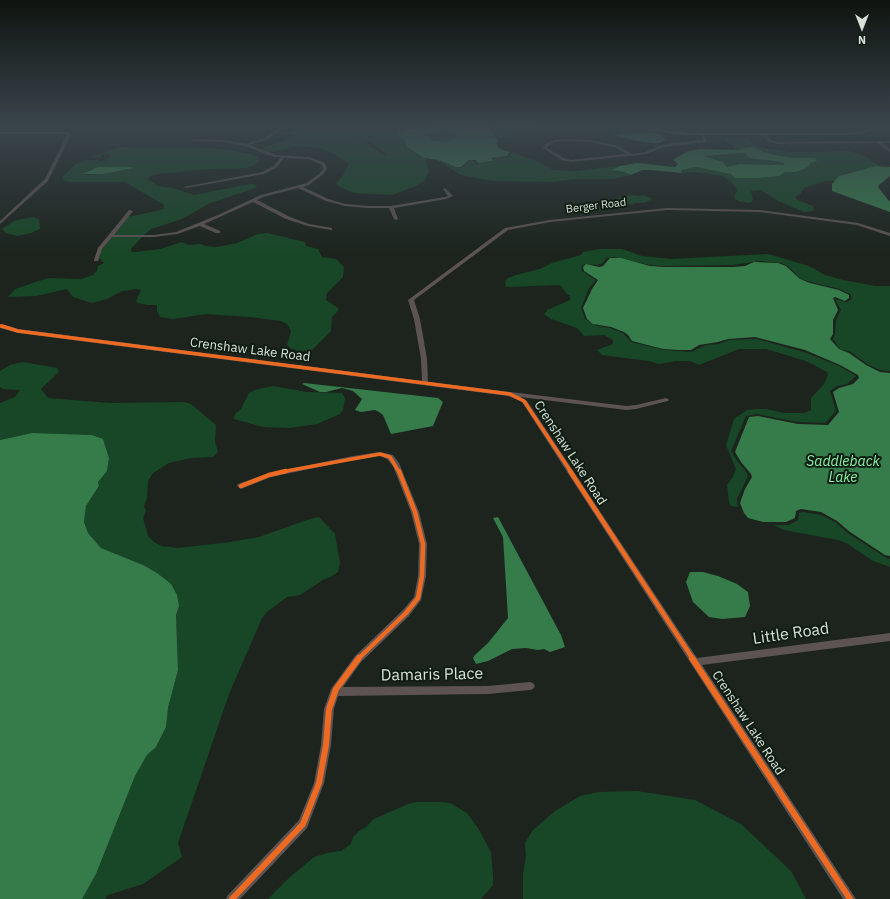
<!DOCTYPE html>
<style>
body{margin:0}
#map{position:relative;width:890px;height:899px;overflow:hidden;background:#1c241d;font-family:"IBM Plex Sans",sans-serif}
canvas{display:block}
.north{position:absolute;left:842px;top:8px;width:40px;height:40px;-webkit-text-stroke:3px #0f1d12;paint-order:stroke;rotate:180deg;font-size:11px;font-weight:700;line-height:16px;text-align:center;color:#d7e1d9}
.north::after{content:'';display:block;margin:auto;width:14px;height:18px;background:#d7e1d9;clip-path:polygon(50% 0,100% 100%,50% 72%,0 100%)}
</style>
<div id="map">
<canvas width="890" height="899"></canvas>
<div class="north">N</div>
</div>
<script>
const ctx = document.querySelector('canvas').getContext('2d');
ctx.lineJoin = 'round';
function fill(path, color) { ctx.fillStyle = color; ctx.fill(path, 'evenodd'); }
const shape = rows => new Path2D(rows.map(r => 'M' + r).join(''));
function strokePath(path, color, width, dash) { ctx.strokeStyle = color; ctx.lineWidth = width; ctx.lineCap = dash ? 'butt' : 'round'; ctx.setLineDash(dash || []); ctx.stroke(path); }
function label(font, color, halo, rows, align = 'center') {
  ctx.font = font + ' "IBM Plex Sans",sans-serif'; ctx.lineWidth = 4; ctx.setLineDash([]); ctx.textBaseline = 'middle'; ctx.strokeStyle = halo; ctx.fillStyle = color; for (const [text, x, y, turn = 0] of rows) {
    ctx.save(); ctx.translate(x, y); ctx.rotate((+turn || 0) * Math.PI / 180); ctx.textAlign = isNaN(turn) ? turn : align; if (halo) ctx.strokeText(text, 0, 0); ctx.fillText(text, 0, 0); ctx.restore();
  }
}
const green = shape([
 [493,127,543,127,516,133,499,139,496,137,496,134,492,132,491,129],
 [403,130,398,133,399,136,405,141,407,147,421,156,388,155,369,141,354,134,367,141,368,145,385,155,420,156,427,159,426,162,429,171,425,180,416,186,392,195,354,193,340,187,336,184,344,174,349,163,336,155,319,148,297,146,269,153,262,151,264,147,284,141,293,135,293,134,278,134,280,132],
 [442,131,455,133,458,136,450,141,443,142,429,139,430,138,423,134],
 [726,138,749,139,753,144,759,147,790,152,849,151,865,156,879,166,844,174,839,176,835,181,825,181,804,188,801,193,795,197,797,200,813,206,814,210,809,212,804,212,778,201,761,190,751,191,753,200,750,203,741,202,735,199,734,196,737,191,735,186,723,176,695,172,682,173,680,170,696,167,752,178,775,176,785,172,797,172,815,158,794,158,780,156,763,152,754,147,739,150,733,149,735,147,725,140],
 [121,147,212,148,236,151,257,156,260,160,258,163,248,168,208,169,158,174,150,176,148,179,158,186,173,188,194,195,250,184,257,185,255,188,208,204,182,219,151,229,144,235,114,235,128,217,160,210,164,209,164,205,125,182,69,182,63,180,62,177,76,164,85,160,99,160,98,162,99,162,105,161,110,156,110,154,100,155,103,157,100,158,90,157],
 [98,167,132,167,132,168,104,174,85,175,85,172],
 [511,152,536,161,553,170,574,171,620,166,613,170,631,175,613,179,574,179,553,182,493,181,461,175,442,163,462,168,469,160,474,161,477,163,488,162,494,161,493,159,508,157],
 [745,153,756,159,774,161,784,163,784,165,739,164,727,167,723,162,702,156],
 [630,195,639,196,643,195,653,199,643,203,634,203,632,205,621,203,614,199],
 [32,217,39,219,40,229,31,233,17,236,6,233,2,229,14,221],
 [267,233,305,242,306,246,318,249,322,257,336,259,344,267,343,277,327,293,326,300,338,308,338,311,332,317,331,331,312,350,298,351,290,348,287,345,288,342,291,331,287,324,281,321,250,317,206,314,173,319,160,317,157,311,157,305,148,305,138,303,136,301,141,290,137,289,122,291,107,299,92,303,73,297,67,289,36,296,8,297,15,289,48,278,81,279,93,275,97,271,98,266,104,263,99,258,102,249,112,237,142,237,131,249,132,252,135,252,160,249,182,242,189,245,201,244,205,246,216,247,237,243,258,234],
 [600,249,622,249,642,256,671,259,768,254,809,266,825,275,843,280,875,286,890,286,890,371,880,370,867,364,851,352,840,349,833,339,835,335,836,320,841,310,835,299,847,302,852,299,851,295,840,289,818,284,801,279,788,266,782,263,760,261,733,265,665,266,650,265,614,257,606,258,603,263,598,265,584,264,581,267,582,271,596,280,589,288,581,308,585,319,597,326,610,328,623,333,631,342,664,350,691,352,706,345,719,344,729,340,756,339,804,352,839,366,856,376,847,384,837,386,830,391,836,411,825,423,797,422,757,414,746,416,731,451,738,462,745,470,748,476,737,499,738,507,731,506,729,502,727,485,733,477,736,469,726,445,734,419,747,410,755,409,767,409,784,413,805,413,811,410,811,398,824,384,828,375,827,372,806,361,766,349,739,349,699,365,690,361,676,361,659,364,649,361,602,355,597,350,613,344,613,340,604,335,584,336,577,328,551,319,544,314,547,311,547,310,570,300,570,295,567,294,560,285,506,287,505,282,508,278,516,275,540,269,552,263,581,255,583,252],
 [23,362,57,368,59,372,41,389,48,398,110,403,184,402,191,404,216,425,215,442,218,452,213,457,191,458,169,463,153,473,148,481,147,498,144,506,146,511,143,518,148,536,154,542,162,546,178,548,230,542,259,537,307,520,319,517,335,534,340,563,338,572,332,576,323,580,300,595,287,597,267,612,262,618,229,694,178,843,182,857,143,884,108,895,105,899,82,899,96,874,135,776,147,755,156,747,166,727,168,708,178,670,176,615,179,606,143,565,101,548,88,533,84,522,86,506,99,487,98,482,107,471,109,458,103,439,92,435,32,433,0,440,0,403,15,397,20,390,3,389,0,387,0,371,10,365],
 [273,386,307,392,342,393,345,398,343,410,340,414,317,424,289,428,263,427,234,419,235,414,241,409,249,393,255,390],
 [803,512,821,515,835,522,849,534,885,557,890,559,890,567,873,561,848,544,838,540,784,530,774,525,789,525,798,520,799,513],
 [637,791,695,800,741,824,791,871,806,899,523,899,523,874,526,856,525,843,533,830,555,811,580,796,599,792],
 [417,802,442,802,450,803,467,813,478,828,491,852,493,876,493,885,481,899,268,899,289,878,314,857,327,853,341,851,351,844,353,837,359,831,366,827,374,819,408,804]
]);
const water = shape([
 [435,127,491,127,489,129,491,132,495,134,495,137,498,140,496,143,498,147,500,149,510,152,507,156,492,158,493,161,478,163,476,160,469,160,461,167,456,167,438,160,424,158,407,147,405,141,398,135,398,133,409,129],
 [442,131,455,133,457,136,450,141,443,142,430,140,431,138,424,134],
 [640,133,659,133,663,137,665,140,659,143,653,143,631,140,612,134],
 [749,147,754,147,763,152,780,156,794,158,815,158,817,161,810,163,808,167,797,172,785,172,779,176,757,178,735,178,731,174,696,167,681,170,682,173,651,170,642,170,631,175,624,172,612,170,620,166,637,163,675,167,678,164,673,160,686,152,700,149,739,150],
 [745,153,750,158,774,161,784,163,784,165,739,164,727,167,723,162,704,156],
 [876,166,890,167,890,176,879,185,878,187,890,202,890,212,832,191,832,184,839,176],
 [98,167,132,167,133,168,104,174,82,174],
 [610,258,621,258,650,266,665,267,734,267,745,266,754,262,778,263,786,266,800,279,810,283,839,290,849,295,849,298,845,301,835,297,833,298,838,310,833,320,833,334,830,339,839,349,849,353,866,365,880,372,890,373,890,556,885,555,850,532,837,521,821,512,801,509,796,511,795,518,786,522,763,522,748,518,744,513,740,503,745,489,752,477,751,474,741,462,735,452,749,417,758,416,798,424,828,425,839,412,833,392,839,388,853,384,859,378,858,375,840,365,805,350,755,337,728,339,718,342,699,345,691,350,679,350,663,349,632,341,628,335,624,332,611,327,593,324,587,319,583,308,592,289,598,280,584,271,583,267,586,264,599,267,603,266],
 [304,383,438,398,443,402,433,426,391,434,383,415,379,412,375,410,361,412,355,410,362,399,353,391,342,388,326,392,320,392,302,384],
 [32,433,92,435,103,439,109,458,107,471,98,482,99,486,86,506,84,522,88,533,101,548,143,565,157,573,171,584,177,595,179,606,176,615,178,670,168,708,166,727,156,747,147,755,135,776,96,874,82,899,0,899,0,440],
 [498,517,561,635,565,647,550,652,544,649,538,650,526,648,512,649,488,661,476,664,473,658,475,655,488,643,508,618,503,537,493,518],
 [690,572,703,572,718,576,737,584,748,592,750,606,745,617,722,619,709,617,693,602,686,582]
]);
const street = shape([
 [280,127,284,127,268,139,249,145,276,155,310,157,325,163,327,169,322,175,309,185,303,187,328,199,345,204,368,206,391,206,445,197,448,196,443,189,445,188,453,196,446,199,394,208,398,219,396,220,394,219,389,208,368,208,345,206,326,201,298,188,263,197,257,200,290,217,309,224,332,228,332,230,308,226,286,219,253,202,204,224,220,231,220,233,216,233,200,226,177,234,154,237,112,237,102,249,98,261,94,261,94,260,98,248,129,210,133,211,114,235,154,235,176,232,218,215,261,195,307,183,320,173,323,169,322,165,309,159,284,158,276,168,264,174,186,188,184,187,262,172,274,166,281,157,274,157,245,146,224,142,193,141,192,139,224,140,246,144,266,137,280,127],
 [0,132,68,132,71,135,48,181,0,224,0,221,45,179,67,135,67,134,0,134,0,132],
 [702,133,704,134,707,142,664,147,646,154,571,162,562,160,543,148,545,144,554,140,566,139,591,140,619,146,632,154,645,152,662,145,673,143,704,140,700,134,702,133],
 [566,141,591,142,617,148,627,154,571,160,564,158,547,148,548,146,555,142,566,141],
 [762,133,764,133,771,140,778,142,890,141,890,143,882,143,890,149,890,152,877,143,778,144,769,142,762,135,762,133],
 [667,208,760,210,858,223,890,233,890,236,857,225,760,212,667,210,550,222,508,230,414,300,420,319,427,359,428,382,626,406,636,405,666,398,668,399,669,400,668,401,636,409,626,410,520,397,527,401,697,658,890,633,890,641,702,665,856,899,843,899,522,402,508,396,18,333,0,328,0,324,18,329,422,381,421,359,414,319,408,300,505,228,550,220,667,208],
 [380,452,393,455,399,463,419,512,427,544,426,576,421,600,409,616,361,662,343,687,488,686,530,682,533,683,535,686,533,689,530,690,488,694,338,696,334,709,331,745,324,783,307,828,240,899,226,899,228,895,299,820,314,783,321,745,324,709,331,689,355,656,403,610,414,597,418,576,419,544,411,512,393,466,387,459,380,456,353,460,271,477,241,489,237,486,238,484,269,473,353,456,380,452]
]);
const secondary = shape([
 [640,127,690,133,843,133,861,132,873,127,879,127,862,134,843,135,690,135,674,134,640,127]
]);
const cyclewayFar3 = shape([
 [0,326,5,327]
]);
const cyclewayFar2 = shape([
 [2,326,18,331,510,394,524,401,571,472],
 [281,472,380,454,390,457,399,472]
]);
const cyclewayFar1 = shape([
 [570,471,693,659],
 [241,486,269,475,286,471],
 [358,659,406,613,418,598,422,576,423,544,415,512,399,471]
]);
const cycleway = shape([
 [692,658,850,899],
 [232,899,303,824,319,783,326,745,329,709,336,689,359,658]
]);
const farStreetnames = [
 ["Berger Road",596,206,-7]
];
const streetNames = [
 ["Crenshaw Lake Road",250,350,7],
 ["Crenshaw Lake Road",570,453,57],
 ["Crenshaw Lake Road",748,723,57]
];
const waterNames = [
 ["Saddleback",843,462],
 ["Lake",843,478]
];
const nearStreetnames = [
 ["Little Road",791,634,-8],
 ["Damaris Place",432,675,-1]
];
fill(green, '#184727');
fill(water, '#357c4a');
fill(street, '#5d5352');
fill(secondary, '#6a5e5c');
strokePath(cyclewayFar3, '#ed6a23', 3);
strokePath(cyclewayFar2, '#ed6a23', 3.5);
strokePath(cyclewayFar1, '#ed6a23', 4.5);
strokePath(cycleway, '#ed6a23', 6);
const sky = ctx.createLinearGradient(0, 0, 0, 253);
sky.addColorStop(0, '#0f1410');
sky.addColorStop(0.5, '#3a454c');
sky.addColorStop(1, '#3a454c00');
ctx.fillStyle = sky;
ctx.fillRect(0, 0, 890, 253);
label('11px', '#d7e1d9', '#0f1d12', farStreetnames);
label('13px', '#d7e1d9', '#0f1d12', streetNames);
label('italic 14px', '#8cf3a7', '#0f1d12', waterNames);
label('16px', '#d7e1d9', '#0f1d12', nearStreetnames);
</script>
